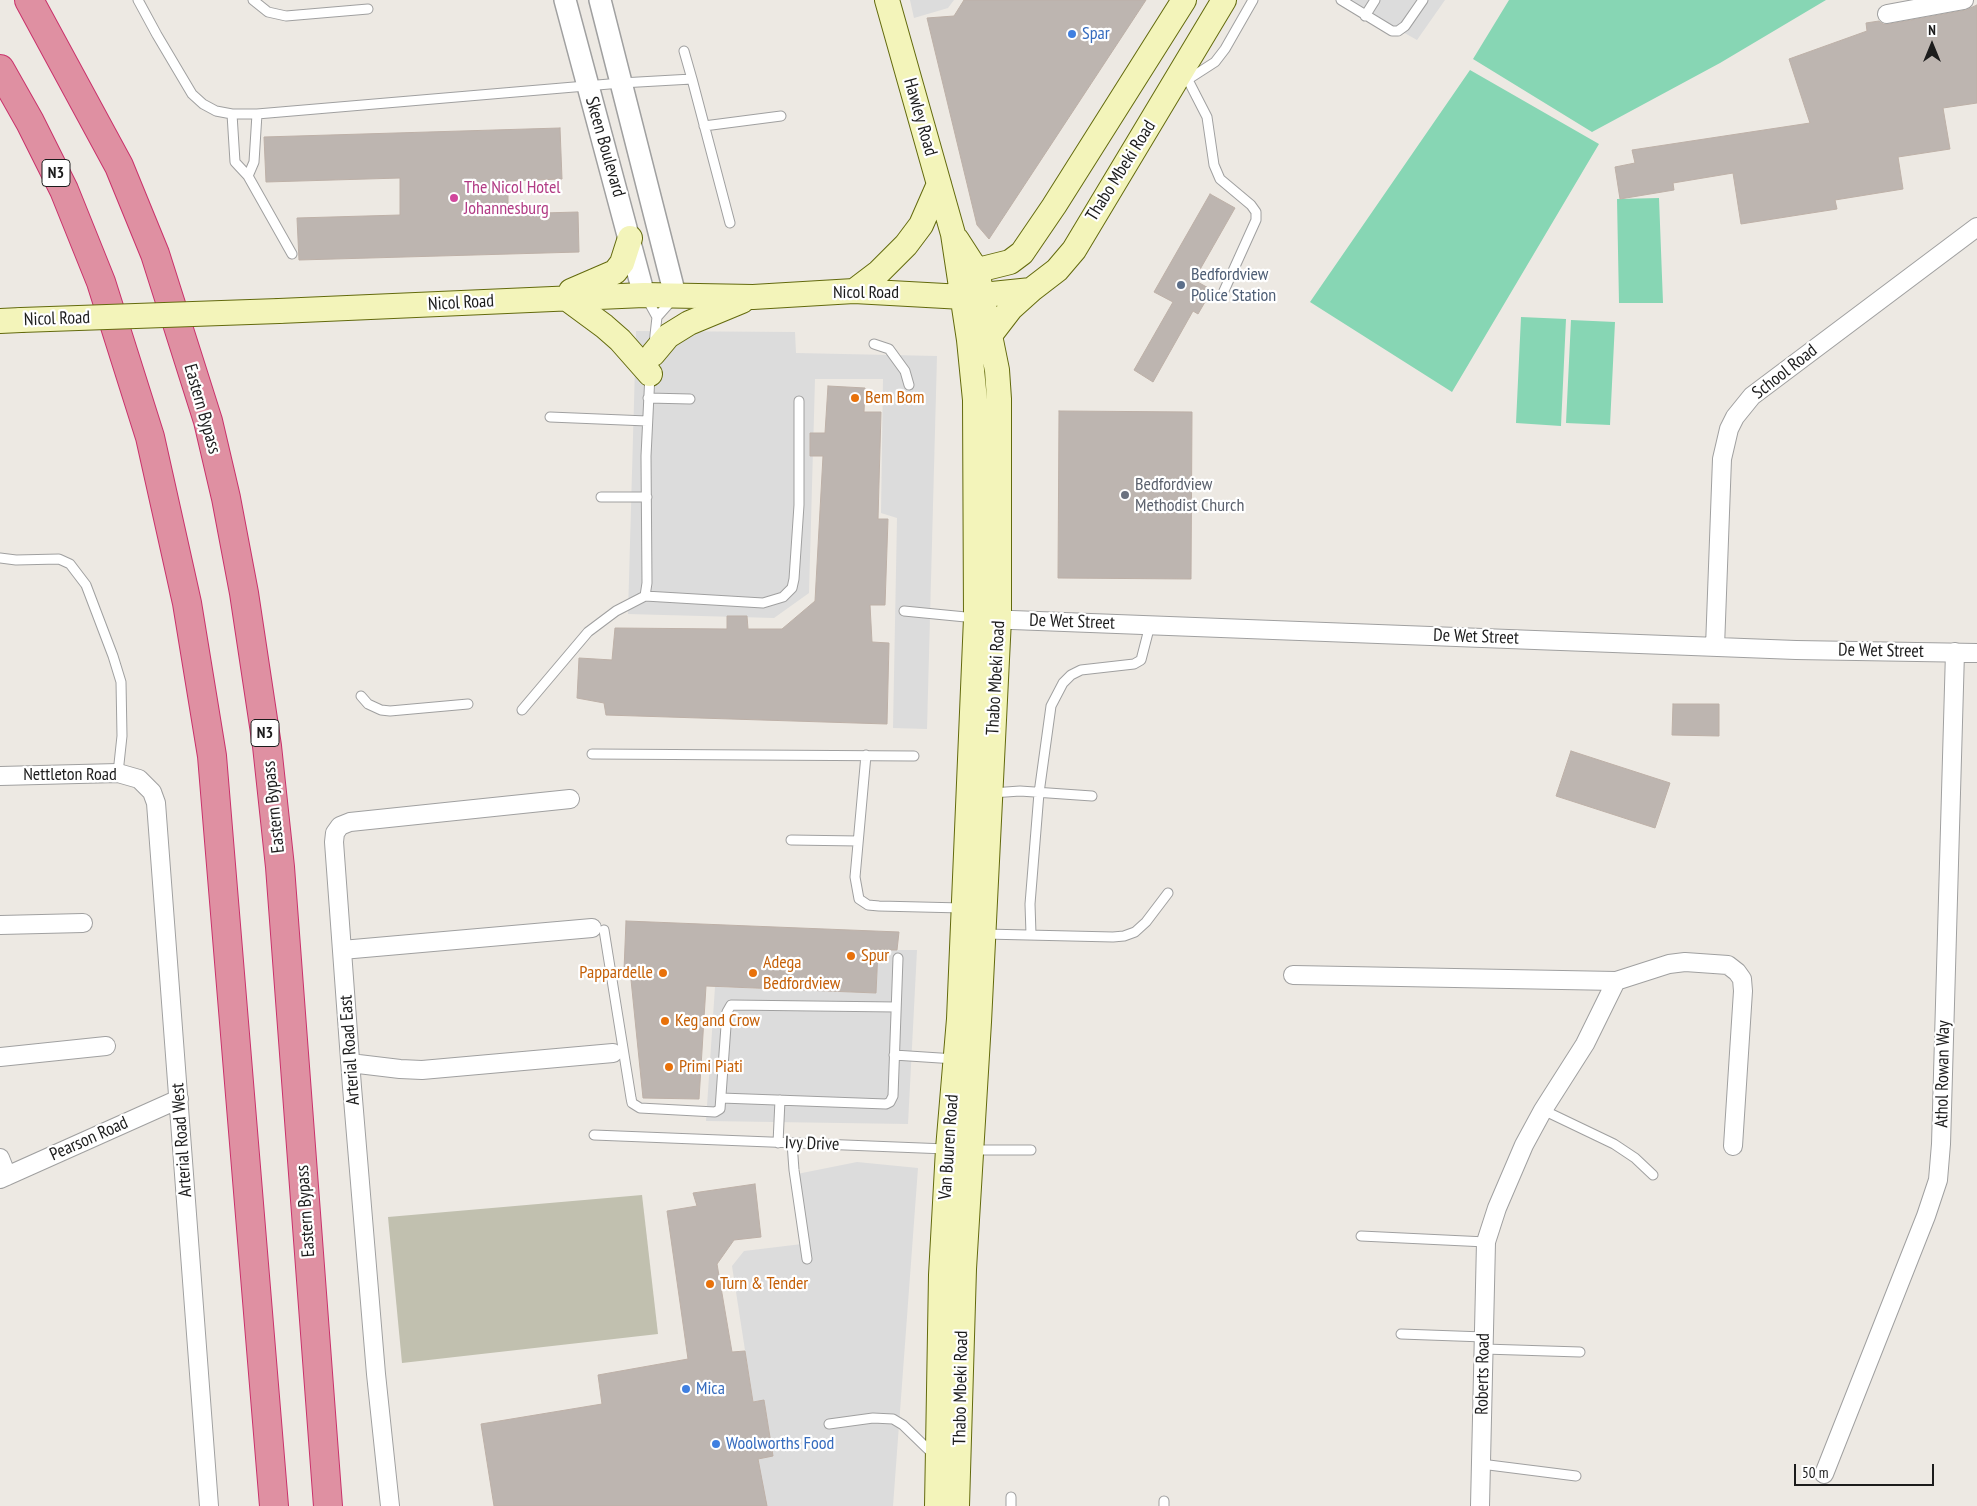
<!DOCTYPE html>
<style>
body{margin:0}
#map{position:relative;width:1977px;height:1506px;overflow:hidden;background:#ede9e3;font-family:"PT Sans Narrow",sans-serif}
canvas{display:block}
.north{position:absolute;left:1907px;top:20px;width:50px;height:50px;-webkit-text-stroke:4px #fff;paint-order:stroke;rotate:0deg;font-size:14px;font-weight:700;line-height:20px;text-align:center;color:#1c1c1c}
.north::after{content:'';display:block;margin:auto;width:18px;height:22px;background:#1c1c1c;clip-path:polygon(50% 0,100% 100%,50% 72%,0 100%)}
.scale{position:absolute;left:1794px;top:1464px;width:140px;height:22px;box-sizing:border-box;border:2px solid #1c1c1c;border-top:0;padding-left:6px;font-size:15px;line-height:18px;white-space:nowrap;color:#1c1c1c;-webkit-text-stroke:4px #fff;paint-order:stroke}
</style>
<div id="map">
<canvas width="1977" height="1506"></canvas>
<div class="north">N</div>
<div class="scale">50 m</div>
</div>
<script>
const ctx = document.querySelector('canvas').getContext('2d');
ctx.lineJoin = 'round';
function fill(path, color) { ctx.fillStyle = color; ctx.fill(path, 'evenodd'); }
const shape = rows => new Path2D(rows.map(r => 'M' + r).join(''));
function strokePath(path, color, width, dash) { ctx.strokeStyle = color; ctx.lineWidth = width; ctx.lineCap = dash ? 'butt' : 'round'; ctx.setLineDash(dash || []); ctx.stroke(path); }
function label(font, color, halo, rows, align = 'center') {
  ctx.font = font + ' "PT Sans Narrow",sans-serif'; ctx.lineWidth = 4.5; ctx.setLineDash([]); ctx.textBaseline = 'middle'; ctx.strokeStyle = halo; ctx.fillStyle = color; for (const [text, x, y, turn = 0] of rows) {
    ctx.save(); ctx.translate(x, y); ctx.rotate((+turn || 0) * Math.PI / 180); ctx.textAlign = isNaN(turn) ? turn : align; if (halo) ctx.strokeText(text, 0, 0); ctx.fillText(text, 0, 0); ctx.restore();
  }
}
const construction = shape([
 [642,1195,658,1334,402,1363,388,1217]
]);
const pitch = shape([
 [1509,0,1826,0,1720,63,1592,132,1473,59],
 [1470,70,1599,144,1452,392,1310,302],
 [1659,198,1663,303,1619,303,1617,199],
 [1521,317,1566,319,1561,426,1516,423],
 [1571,320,1615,322,1610,425,1566,423]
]);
const parking = shape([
 [910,0,954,0,948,8,914,18],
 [1346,0,1445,0,1417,40],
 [636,331,795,332,796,353,937,356,927,729,893,728,897,518,881,513,883,379,815,379,809,593,774,618,628,614],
 [878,950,917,950,908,1124,706,1121,715,987,876,993],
 [857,1162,918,1168,893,1506,765,1506,758,1459,773,1455,764,1401,753,1402,732,1266,744,1251,802,1244,792,1175]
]);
const building = shape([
 [964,0,1146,0,989,239,977,225,927,18,954,16,964,0],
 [1977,5,1977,103,1943,108,1950,149,1898,157,1903,189,1835,200,1837,209,1741,224,1733,173,1673,183,1674,190,1620,199,1615,167,1635,163,1632,150,1810,123,1789,59,1867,31,1866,23,1879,21,1883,24,1889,24,1966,10,1977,5],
 [560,128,562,179,508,181,508,214,578,212,579,252,299,260,297,218,400,215,400,178,266,182,264,137,560,128],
 [1210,194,1235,208,1194,280,1212,290,1198,314,1193,311,1153,382,1134,370,1173,302,1154,292,1210,194],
 [828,386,865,388,864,412,881,412,878,519,888,519,885,605,870,605,872,642,889,643,887,724,606,715,604,703,577,698,579,658,612,660,615,628,727,629,727,616,747,616,748,629,782,629,815,601,823,456,810,456,810,433,825,433,828,386],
 [1059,411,1192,412,1191,579,1058,578,1059,411],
 [1673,704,1719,704,1719,736,1672,735,1673,704],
 [1571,751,1670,783,1655,828,1556,796,1571,751],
 [626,921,899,932,897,950,878,950,876,993,706,986,699,1099,643,1098,630,970,624,970,626,921],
 [755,1184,761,1237,734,1240,717,1264,732,1352,745,1351,753,1402,764,1400,773,1456,758,1459,767,1506,494,1506,481,1424,602,1404,598,1375,688,1359,667,1211,697,1206,693,1193,755,1184]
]);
const service = shape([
 [138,0,157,35,192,94,203,104,216,111,232,114,257,114,621,83,692,79,730,223],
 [253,0,268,12,286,16,368,9],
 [1341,0,1392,31,1398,31,1405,26,1423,0],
 [1365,16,1375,0],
 [684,51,692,79],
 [1188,80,1207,117,1214,165,1220,179,1251,205,1256,212,1256,220,1223,293],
 [1184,82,1215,62,1225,49,1253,0],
 [232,114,235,162,248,176,292,254],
 [704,126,781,116],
 [248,176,254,162,257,114],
 [646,297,657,317,654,344],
 [657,317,673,299],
 [874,344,889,349,905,371,909,385],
 [650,374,646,456,647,583,645,596,763,603,783,597,792,588,794,579,799,505,799,401],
 [648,398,690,399],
 [550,417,647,421],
 [601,497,647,497],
 [0,558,16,560,59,559,70,564,86,585,113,656,121,682,122,736,118,773],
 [904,611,976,618],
 [361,696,368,704,381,710,390,711,468,704],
 [522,710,588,632,616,611,645,596],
 [592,754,914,756],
 [866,755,855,877,859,899,868,905,879,906,962,908],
 [992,793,1020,791,1092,796],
 [791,840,858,841],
 [604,930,631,1098,632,1103,640,1108,715,1112,720,1109,727,1012,731,1005,896,1007],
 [985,934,1113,937,1124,936,1135,932,1146,922,1168,893],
 [1031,934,1030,904,1039,793,1051,706,1063,683,1071,675,1081,670,1134,664,1141,660,1150,625],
 [894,1055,955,1059],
 [721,1098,886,1104,890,1102,893,1096,898,958],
 [1543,1110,1614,1144,1635,1158,1653,1175],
 [594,1135,946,1149],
 [778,1143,780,1100],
 [792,1143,794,1170,807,1259],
 [972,1150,1031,1150],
 [1361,1236,1486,1242],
 [1401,1334,1484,1337],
 [1484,1349,1580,1352],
 [829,1424,873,1418,893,1419,903,1425,934,1455],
 [1481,1464,1576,1476],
 [1011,1506,1011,1497],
 [1164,1506,1164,1501]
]);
const minor = shape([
 [1887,14,1964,0],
 [986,619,1796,650,1977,653],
 [1715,647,1722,459,1729,429,1735,417,1752,396,1977,227],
 [0,776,118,773,139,779,152,792,156,803,209,1506],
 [0,925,83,923],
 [342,950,592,928],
 [1293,975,1616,981,1669,964,1685,962,1728,965,1737,972,1742,979,1743,991,1733,1146],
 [0,1057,106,1046],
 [350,1063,400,1069,422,1070,613,1053],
 [0,1158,7,1176],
 [0,1179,179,1099],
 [1824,1474,1926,1216,1938,1180,1941,1144,1955,652],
 [390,1506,376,1374,352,1087,334,842,335,833,340,826,350,822,570,799],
 [1480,1506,1486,1242,1497,1208,1524,1145,1543,1110,1585,1044,1616,981]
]);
const tertiary = shape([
 [565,0,644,295],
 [600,0,675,295]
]);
const secondary = shape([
 [887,0,953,234,969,340,975,400,976,618,959,1019,948,1149,941,1275,937,1506],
 [957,240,977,271,997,370,999,399,999,619,979,1022,964,1269,957,1506],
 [962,274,1010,262,1022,253,1054,206,1184,0],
 [571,291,615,272,622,263,630,238],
 [854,291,879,272,906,245,921,225,939,184],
 [566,298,604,326,620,340,650,374],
 [279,311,644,295,753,297,854,291,963,297,1031,290,1057,270,1074,250,1224,0],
 [0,321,21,320],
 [991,334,1011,308,1031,290],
 [653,354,668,336,689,323,742,301]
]);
const motorway = shape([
 [29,0,119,166,155,254,208,421,226,498,244,593,267,746,280,867,328,1506],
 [0,69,30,122,64,190,101,282,150,437,187,603,212,756,274,1506]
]);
const secondaryBridge = shape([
 [21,320,279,311]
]);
const markers = [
 [1072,34,5,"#3f7fe0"],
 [454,198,5,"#d1479c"],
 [1181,285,5,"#5c6f8a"],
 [855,398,5,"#e8710a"],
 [1125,495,5,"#6b7280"],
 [851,956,5,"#e8710a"],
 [663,973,5,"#e8710a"],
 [753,973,5,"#e8710a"],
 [665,1021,5,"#e8710a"],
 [669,1067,5,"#e8710a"],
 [710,1284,5,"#e8710a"],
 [686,1389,5,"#3f7fe0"],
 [716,1444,5,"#3f7fe0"]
];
const shields = [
 [56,173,28],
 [265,733,28]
];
const shieldNames = [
 ["N3",56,173],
 ["N3",265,733]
];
const shopNames = [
 ["Spar",1082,34],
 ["Mica",696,1389],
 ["Woolworths Food",726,1444]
];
const streetNames = [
 ["Hawley Road",920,117,74],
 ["Skeen Boulevard",605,147,74],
 ["Thabo Mbeki Road",1121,171,-58],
 ["Nicol Road",866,293],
 ["Nicol Road",461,303,-3],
 ["Nicol Road",57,319,-2],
 ["School Road",1785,372,-38],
 ["Eastern Bypass",202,409,74],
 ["De Wet Street",1072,622,2],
 ["De Wet Street",1476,637,2],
 ["De Wet Street",1881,651,1],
 ["Thabo Mbeki Road",996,678,-87],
 ["Nettleton Road",70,775],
 ["Eastern Bypass",274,807,-96],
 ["Arterial Road East",350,1050,-94],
 ["Athol Rowan Way",1943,1074,-89],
 ["Pearson Road",89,1139,-24],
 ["Arterial Road West",182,1140,-94],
 ["Ivy Drive",812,1144,2],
 ["Van Buuren Road",949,1147,-86],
 ["Eastern Bypass",306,1211,-94],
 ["Roberts Road",1483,1374,-89],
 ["Thabo Mbeki Road",961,1388,-89]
];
const hotelNames = [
 ["The Nicol Hotel",464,188],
 ["Johannesburg",464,209]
];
const serviceNames = [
 ["Bedfordview",1191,275],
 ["Police Station",1191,296]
];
const foodNames = [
 ["Bem Bom",865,398],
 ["Spur",861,956],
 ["Adega",763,963],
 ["Bedfordview",763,984],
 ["Pappardelle",653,973,"right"],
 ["Keg and Crow",675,1021],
 ["Primi Piati",679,1067],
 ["Turn & Tender",720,1284]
];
const worshipNames = [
 ["Bedfordview",1135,485],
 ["Methodist Church",1135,506]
];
fill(construction, '#c1c0af');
fill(pitch, '#87d6b4');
fill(parking, '#dcdcdc');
fill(building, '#bdb5b0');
strokePath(building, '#bdb0a7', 1);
strokePath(service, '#a0a0a0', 11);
strokePath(minor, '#a0a0a0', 20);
strokePath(tertiary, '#a0a0a0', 24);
strokePath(secondary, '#636a0d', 26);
strokePath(motorway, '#c9326b', 30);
strokePath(service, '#fff', 9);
strokePath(minor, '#fff', 18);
strokePath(tertiary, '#fff', 21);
strokePath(secondary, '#f3f4ba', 24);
strokePath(motorway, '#df90a2', 28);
strokePath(secondaryBridge, '#636a0d', 26, []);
strokePath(secondaryBridge, '#f3f4ba', 24);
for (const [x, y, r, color] of markers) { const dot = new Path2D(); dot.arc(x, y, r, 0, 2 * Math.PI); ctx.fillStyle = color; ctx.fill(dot); strokePath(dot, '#fff', 2); }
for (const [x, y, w] of shields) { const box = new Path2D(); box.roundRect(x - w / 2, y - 13.5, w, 27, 4); ctx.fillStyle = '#fff'; ctx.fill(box); strokePath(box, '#1c1c1c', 1); }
label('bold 16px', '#1c1c1c', null, shieldNames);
label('18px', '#366cbe', '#fff', shopNames, 'left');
label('18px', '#1c1c1c', '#fff', streetNames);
label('18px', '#b23c85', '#fff', hotelNames, 'left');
label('18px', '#4e5e75', '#fff', serviceNames, 'left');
label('18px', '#c56008', '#fff', foodNames, 'left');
label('18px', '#5b616d', '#fff', worshipNames, 'left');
</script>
